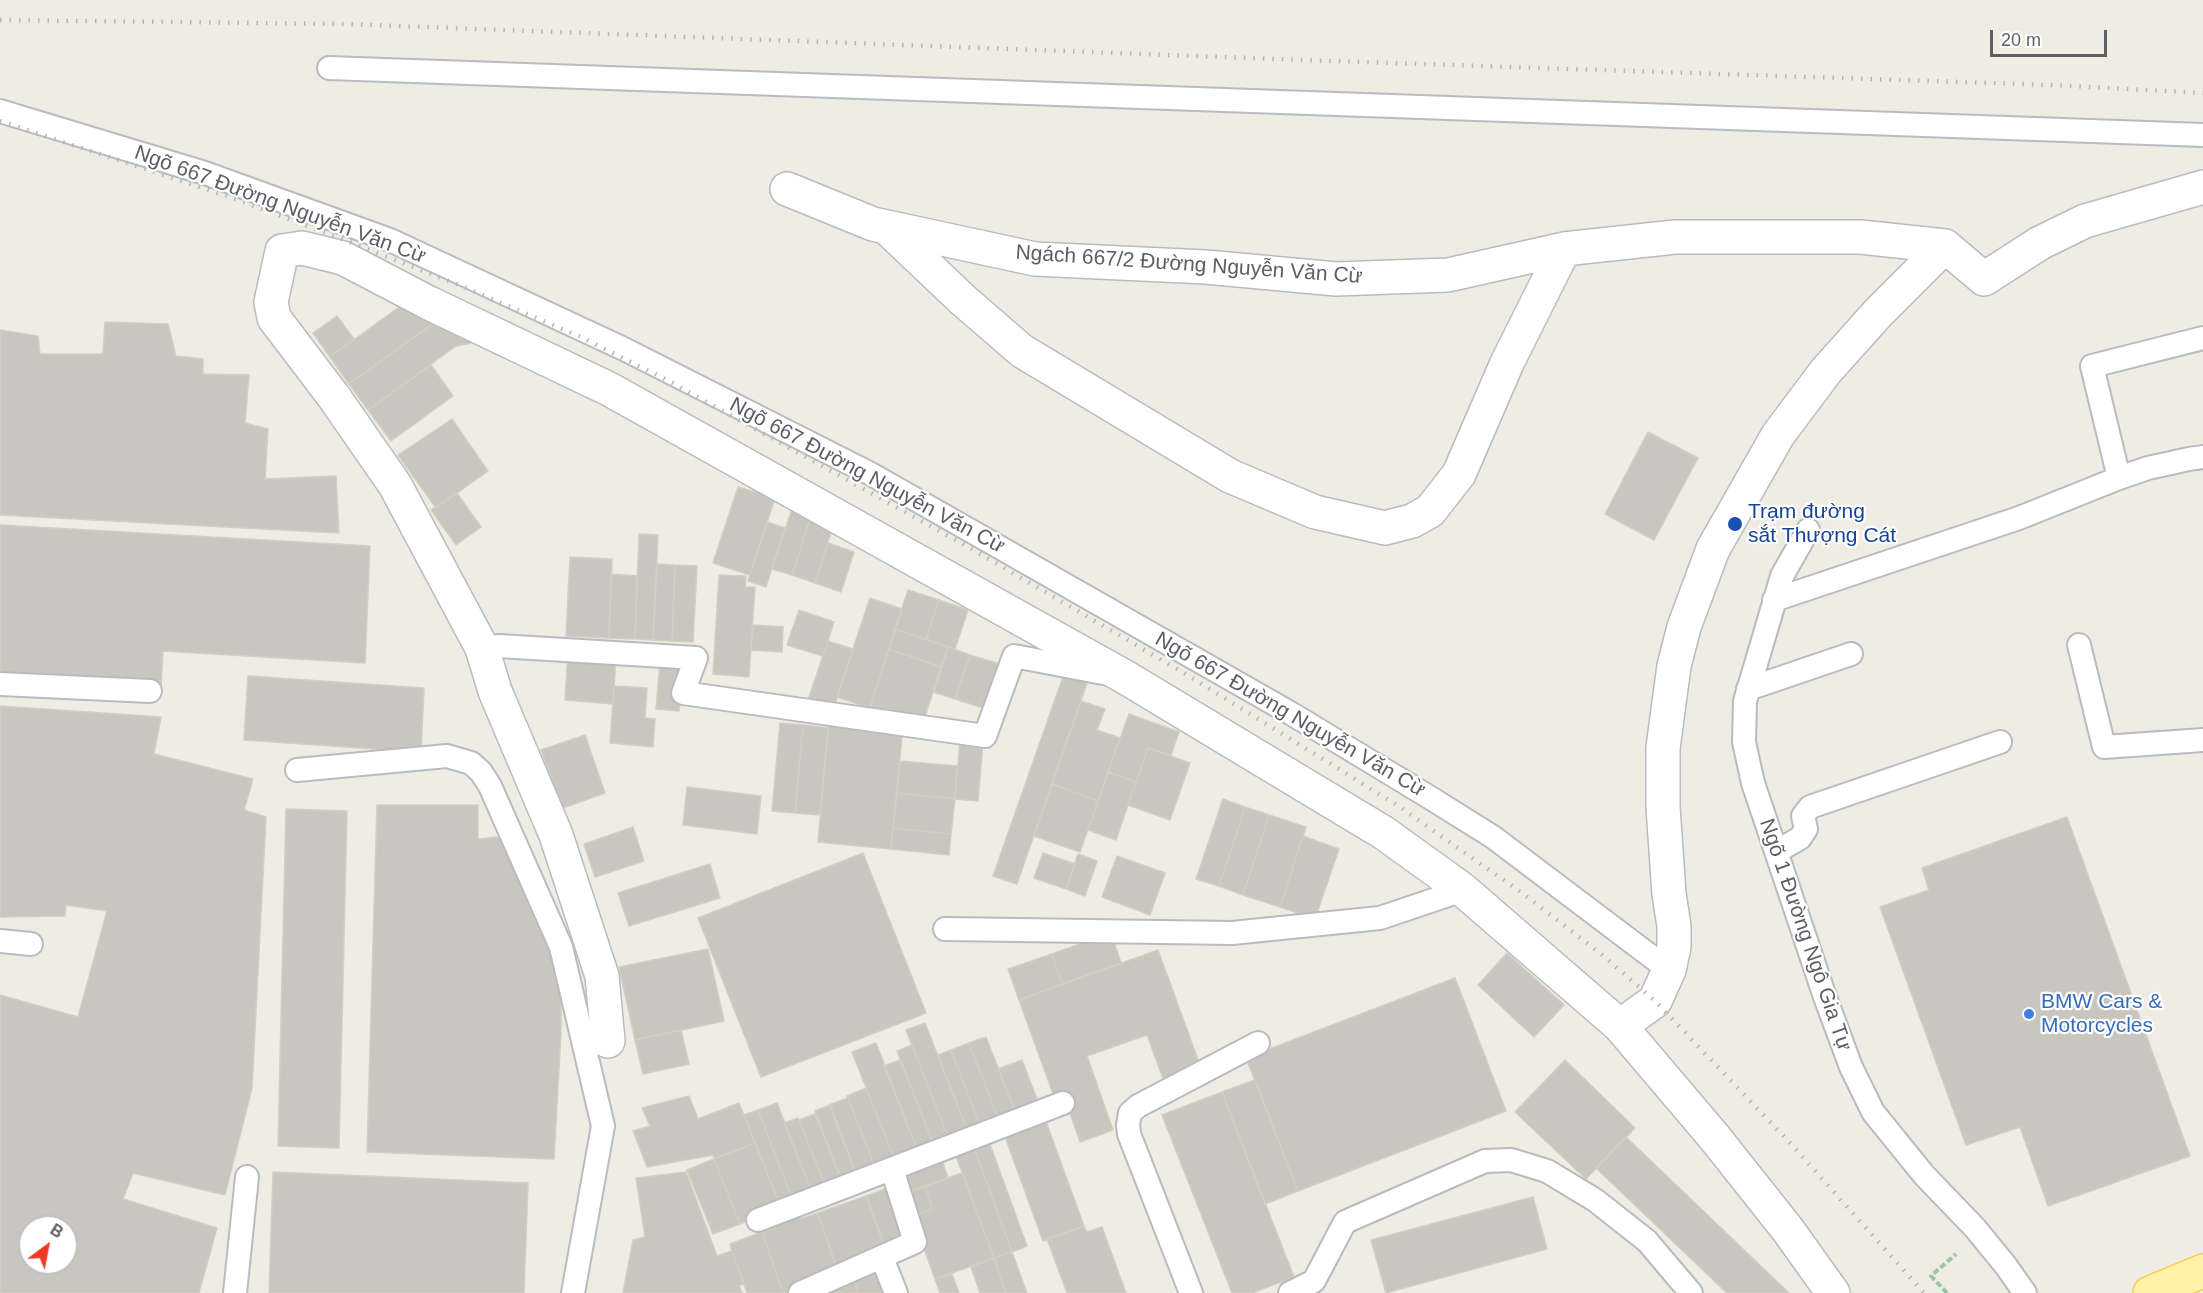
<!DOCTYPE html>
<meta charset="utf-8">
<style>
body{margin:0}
#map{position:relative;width:2203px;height:1293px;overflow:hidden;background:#eeece3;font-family:Arial,sans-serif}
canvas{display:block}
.north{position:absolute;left:18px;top:1215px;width:60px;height:60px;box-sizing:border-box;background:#fff;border:2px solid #bdbfc1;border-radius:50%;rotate:32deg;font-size:16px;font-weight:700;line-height:24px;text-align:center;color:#5b5f64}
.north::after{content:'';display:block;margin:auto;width:21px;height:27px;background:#ef3a28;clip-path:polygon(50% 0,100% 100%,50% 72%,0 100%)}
.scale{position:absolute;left:1990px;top:30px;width:117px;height:27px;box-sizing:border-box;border:3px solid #5b5f64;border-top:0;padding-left:8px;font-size:18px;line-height:21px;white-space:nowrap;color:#5b5f64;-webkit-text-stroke:4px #fff;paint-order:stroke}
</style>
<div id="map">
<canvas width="2203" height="1293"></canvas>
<div class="north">B</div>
<div class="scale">20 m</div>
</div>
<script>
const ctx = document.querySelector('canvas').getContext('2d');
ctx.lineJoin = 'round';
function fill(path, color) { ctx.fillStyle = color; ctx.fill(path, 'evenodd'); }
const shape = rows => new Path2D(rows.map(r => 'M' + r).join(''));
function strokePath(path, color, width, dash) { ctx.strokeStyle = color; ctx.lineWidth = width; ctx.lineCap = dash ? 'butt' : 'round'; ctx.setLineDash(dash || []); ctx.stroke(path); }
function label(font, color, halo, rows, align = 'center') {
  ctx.font = font + ' Arial,sans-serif'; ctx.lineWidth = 4.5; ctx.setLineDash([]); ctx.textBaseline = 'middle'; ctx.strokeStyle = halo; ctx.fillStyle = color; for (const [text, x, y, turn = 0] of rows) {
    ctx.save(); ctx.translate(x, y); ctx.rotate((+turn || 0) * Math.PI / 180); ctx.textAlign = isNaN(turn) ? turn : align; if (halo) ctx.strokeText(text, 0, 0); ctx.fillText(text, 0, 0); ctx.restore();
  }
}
const building = shape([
 [402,305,432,324,349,384,330,357,402,305],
 [337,316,354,339,330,357,313,333,337,316],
 [437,321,472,337,471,343,456,346,368,410,349,384,437,321],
 [105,322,168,324,176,356,203,359,203,374,249,375,245,423,268,429,265,479,336,476,339,533,0,515,0,330,38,336,40,354,103,354,105,322],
 [431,365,453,396,391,441,368,410,431,365],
 [452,419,488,471,436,508,398,455,452,419],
 [1648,432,1698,458,1654,540,1605,514,1648,432],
 [738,487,775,498,750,575,713,563,738,487],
 [457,493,481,527,456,545,431,510,457,493],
 [792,509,811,516,792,575,772,569,792,509],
 [811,516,834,523,815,583,792,575,811,516],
 [767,522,785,528,766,587,748,581,767,522],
 [0,525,370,546,365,663,163,651,161,687,0,679,0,525],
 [639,534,658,535,653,640,635,639,639,534],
 [828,543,854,552,841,592,815,583,828,543],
 [570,557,612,559,609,638,566,636,570,557],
 [657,564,675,565,672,641,653,640,657,564],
 [675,565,697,566,693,642,672,641,675,565],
 [611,574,637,576,635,639,609,638,611,574],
 [719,575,746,576,745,587,755,587,749,677,713,674,719,575],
 [908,590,939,600,926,640,895,629,908,590],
 [870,598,902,609,870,708,837,697,870,598],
 [939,600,968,610,955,649,926,640,939,600],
 [799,610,834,622,823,656,787,645,799,610],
 [753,625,783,627,782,652,751,650,753,625],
 [895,629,948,647,941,667,889,649,895,629],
 [828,641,853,649,833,711,807,703,828,641],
 [948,647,970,655,955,699,934,692,948,647],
 [889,649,941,667,922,726,870,708,889,649],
 [568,653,616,657,613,704,565,700,568,653],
 [970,655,1000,664,986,709,955,699,970,655],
 [660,663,682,665,679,711,656,709,660,663],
 [1065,671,1088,680,1017,884,993,876,1065,671],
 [248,676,424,688,421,752,244,740,248,676],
 [614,686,647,688,645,718,655,719,653,747,610,743,614,686],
 [1081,701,1105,709,1097,730,1120,738,1098,801,1052,784,1081,701],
 [0,706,161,717,154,754,253,779,244,810,266,817,252,1088,225,1195,133,1173,123,1199,217,1228,199,1293,0,1293,0,995,78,1017,107,911,66,905,65,916,0,917,0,706],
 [30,1227,66,1227,66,1263,30,1263,30,1227],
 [1129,714,1179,732,1171,755,1148,748,1136,782,1108,772,1129,714],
 [829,720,903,727,891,849,818,842,829,720],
 [780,723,803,725,795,813,772,811,780,723],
 [803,725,828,728,820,815,795,813,803,725],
 [585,735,605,793,563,808,541,750,585,735],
 [960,740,983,742,978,801,955,799,960,740],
 [1148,748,1190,763,1170,820,1128,805,1148,748],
 [900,761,957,766,955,799,897,793,900,761],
 [1108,772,1136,782,1116,840,1088,830,1108,772],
 [1052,784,1098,801,1080,852,1034,836,1052,784],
 [687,787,761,796,757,834,683,825,687,787],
 [897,793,955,799,951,834,893,828,897,793],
 [1223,799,1245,807,1219,886,1196,879,1223,799],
 [377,805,478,805,478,839,500,837,561,977,561,1033,554,1159,367,1152,377,805],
 [1245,807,1269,815,1243,895,1219,886,1245,807],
 [286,809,347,811,339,1148,278,1146,286,809],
 [1269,815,1306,827,1280,907,1243,895,1269,815],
 [2067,817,2190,1156,2048,1206,2020,1127,1966,1145,1880,907,1929,890,1922,868,2067,817],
 [633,827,644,861,595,877,584,844,633,827],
 [893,828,951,834,949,855,891,849,893,828],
 [1303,836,1339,849,1315,919,1280,907,1303,836],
 [863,853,926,1013,761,1077,698,918,863,853],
 [1043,853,1075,864,1066,889,1034,878,1043,853],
 [1078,854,1097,861,1085,896,1066,889,1078,854],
 [1117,856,1165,873,1150,915,1102,897,1117,856],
 [710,864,720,898,629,926,618,893,710,864],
 [1111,933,1121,963,1062,984,1052,954,1111,933],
 [708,949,724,1021,635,1040,619,967,708,949],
 [1158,950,1201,1068,1164,1081,1147,1035,1087,1056,1113,1130,1080,1142,1065,1099,1056,1102,1019,1000,1158,950],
 [1507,953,1564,1005,1534,1037,1478,985,1507,953],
 [1052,954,1062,984,1019,1000,1008,969,1052,954],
 [1455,978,1506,1111,1298,1191,1246,1058,1455,978],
 [925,1023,969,1135,950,1142,906,1030,925,1023],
 [681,1030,689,1064,643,1074,635,1040,681,1030],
 [986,1037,1017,1116,1000,1123,969,1043,986,1037],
 [876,1043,919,1154,896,1163,852,1052,876,1043],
 [969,1043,1000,1123,982,1130,951,1050,969,1043],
 [912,1045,950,1142,935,1148,897,1051,912,1045],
 [951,1050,982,1130,969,1135,938,1055,951,1050],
 [900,1060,935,1148,919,1154,884,1066,900,1060],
 [1022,1060,1040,1107,1017,1116,998,1069,1022,1060],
 [1565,1060,1635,1128,1586,1179,1515,1112,1565,1060],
 [1255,1080,1298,1191,1265,1204,1222,1092,1255,1080],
 [866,1088,896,1163,876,1170,847,1096,866,1088],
 [1222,1092,1294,1277,1252,1293,1232,1293,1162,1115,1222,1092],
 [689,1096,698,1119,739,1103,755,1143,714,1159,713,1155,647,1167,633,1131,650,1126,642,1108,689,1096],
 [848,1098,876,1170,858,1178,829,1105,848,1098],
 [777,1103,813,1195,794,1203,758,1110,777,1103],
 [830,1105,858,1178,843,1184,815,1111,830,1105],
 [758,1110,794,1203,781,1208,744,1115,758,1110],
 [815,1114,843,1184,827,1190,799,1120,815,1114],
 [1044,1116,1084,1226,1043,1241,1003,1131,1044,1116],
 [798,1118,827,1190,813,1195,784,1123,798,1118],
 [987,1136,1027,1246,1012,1252,972,1142,987,1136],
 [1626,1137,1789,1293,1727,1293,1596,1168,1626,1137],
 [755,1143,781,1208,740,1224,714,1159,755,1143],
 [975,1150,1012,1252,994,1258,956,1156,975,1150],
 [941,1157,948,1178,904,1194,896,1174,941,1157],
 [714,1159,740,1224,713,1234,687,1170,714,1159],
 [273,1172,528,1183,524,1293,269,1293,273,1172],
 [686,1172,717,1256,732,1251,744,1284,739,1285,742,1293,623,1293,633,1240,645,1237,636,1178,686,1172],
 [962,1173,994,1258,935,1279,912,1216,933,1209,925,1186,962,1173],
 [925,1186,933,1209,912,1216,904,1194,925,1186],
 [890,1187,910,1242,886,1251,866,1196,890,1187],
 [866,1196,888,1254,838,1272,818,1213,866,1196],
 [1533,1197,1547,1249,1386,1293,1371,1240,1533,1197],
 [797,1209,800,1219,818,1213,840,1276,790,1293,783,1293,762,1232,776,1228,773,1218,797,1209],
 [1084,1226,1087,1232,1102,1227,1126,1293,1067,1293,1047,1239,1084,1226],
 [762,1232,783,1293,747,1293,732,1251,730,1244,762,1232],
 [1012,1252,1027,1293,1006,1293,994,1258,1012,1252],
 [994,1258,1006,1293,980,1293,971,1267,994,1258],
 [876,1271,884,1293,858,1293,854,1279,876,1271],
 [952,1274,959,1293,940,1293,935,1279,952,1274],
 [854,1279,858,1293,811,1293,854,1279]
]);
const path = shape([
 [1947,1293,1931,1276,1956,1254]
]);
const lane = shape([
 [329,68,2203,135],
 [0,111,205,173,390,240,624,349,871,474,1292,714,1429,797,1493,837,1669,970],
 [2119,478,2092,366,2203,338],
 [1808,530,1782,576,1745,701,1744,742,1753,783,1825,997,1851,1067,1873,1112,1924,1175,1975,1228,2006,1266,2025,1293],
 [1774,600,2019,518,2119,478,2148,468,2189,459,2203,457],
 [2079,645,2104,747,2203,740],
 [482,648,499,646,696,658,683,693,985,736,1014,656,1103,673],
 [0,684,150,691],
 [1748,689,1851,654],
 [297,770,447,756,471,763,481,772,490,786,561,947,603,1126,573,1293],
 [1776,852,1800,838,1806,829,1803,816,1810,807,2000,742],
 [945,929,1232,933,1380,918,1463,890],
 [0,941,31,944],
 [758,1220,1063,1103],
 [882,1258,896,1293],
 [235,1293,247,1177],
 [800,1293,915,1242,892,1169],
 [1191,1293,1129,1134,1128,1125,1130,1113,1138,1106,1258,1043],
 [1290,1293,1314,1281,1345,1222,1485,1161,1511,1160,1547,1171,1595,1200,1647,1241,1691,1293]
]);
const street = shape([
 [787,189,873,224,1035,259,1206,267,1336,279,1448,275,1564,249,1675,237,1860,237,1945,246],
 [886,227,963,300,1022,351,1230,476,1315,512,1385,528,1412,521,1430,511,1459,474,1507,363,1564,249],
 [1945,246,1984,279,2040,243,2085,221,2203,187],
 [1620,1026,1655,1001,1669,970,1674,947,1674,926,1669,894,1663,807,1663,748,1674,666,1684,627,1713,549,1778,435,1826,371,1878,313,1945,246],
 [608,1041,602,976,556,835,495,691,482,648,395,485,334,397,274,318,271,302,282,251,302,248,343,258,429,303,609,389,1125,677,1384,833,1463,890,1620,1026,1715,1138,1788,1230,1833,1293]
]);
const primary = shape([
 [2150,1293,2203,1271]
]);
const rail = shape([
 [0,20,345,24,1302,60,2050,85,2203,93],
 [0,121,230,197,342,239,464,287,581,337,665,379,963,544,1184,673,1397,805,1522,893,1600,953,1655,1001,1792,1145,1924,1293]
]);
const markers = [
 [1735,524,8,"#1a4fb4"],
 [2029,1014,6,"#3f7fe0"]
];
const streetNames = [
 ["Ngõ 667 Đường Nguyễn Văn Cừ",280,205,20],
 ["Ngách 667/2 Đường Nguyễn Văn Cừ",1189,265,4],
 ["Ngõ 667 Đường Nguyễn Văn Cừ",867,476,28],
 ["Ngõ 667 Đường Nguyễn Văn Cừ",1290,715,30],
 ["Ngõ 1 Đường Ngô Gia Tự",1805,935,71]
];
const transitNames = [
 ["Trạm đường",1748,512],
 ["sắt Thượng Cát",1748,536]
];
const shopNames = [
 ["BMW Cars &",2041,1002],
 ["Motorcycles",2041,1026]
];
fill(building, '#c9c6c0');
strokePath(building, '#d3cec1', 1.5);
strokePath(lane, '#b8bbc0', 26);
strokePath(street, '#b8bbc0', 36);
strokePath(primary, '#f6ca54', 36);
strokePath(path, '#97c8a5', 4, [6, 3]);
strokePath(lane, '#fff', 22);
strokePath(street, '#fff', 33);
strokePath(primary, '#fff2a7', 33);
strokePath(rail, '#b4b5b5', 4.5, [1.5, 8]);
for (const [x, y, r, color] of markers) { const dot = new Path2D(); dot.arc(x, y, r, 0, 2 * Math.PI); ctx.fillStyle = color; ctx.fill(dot); strokePath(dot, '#fff', 2); }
label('21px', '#5b5f64', '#fff', streetNames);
label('21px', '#164399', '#fff', transitNames, 'left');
label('21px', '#366cbe', '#fff', shopNames, 'left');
</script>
